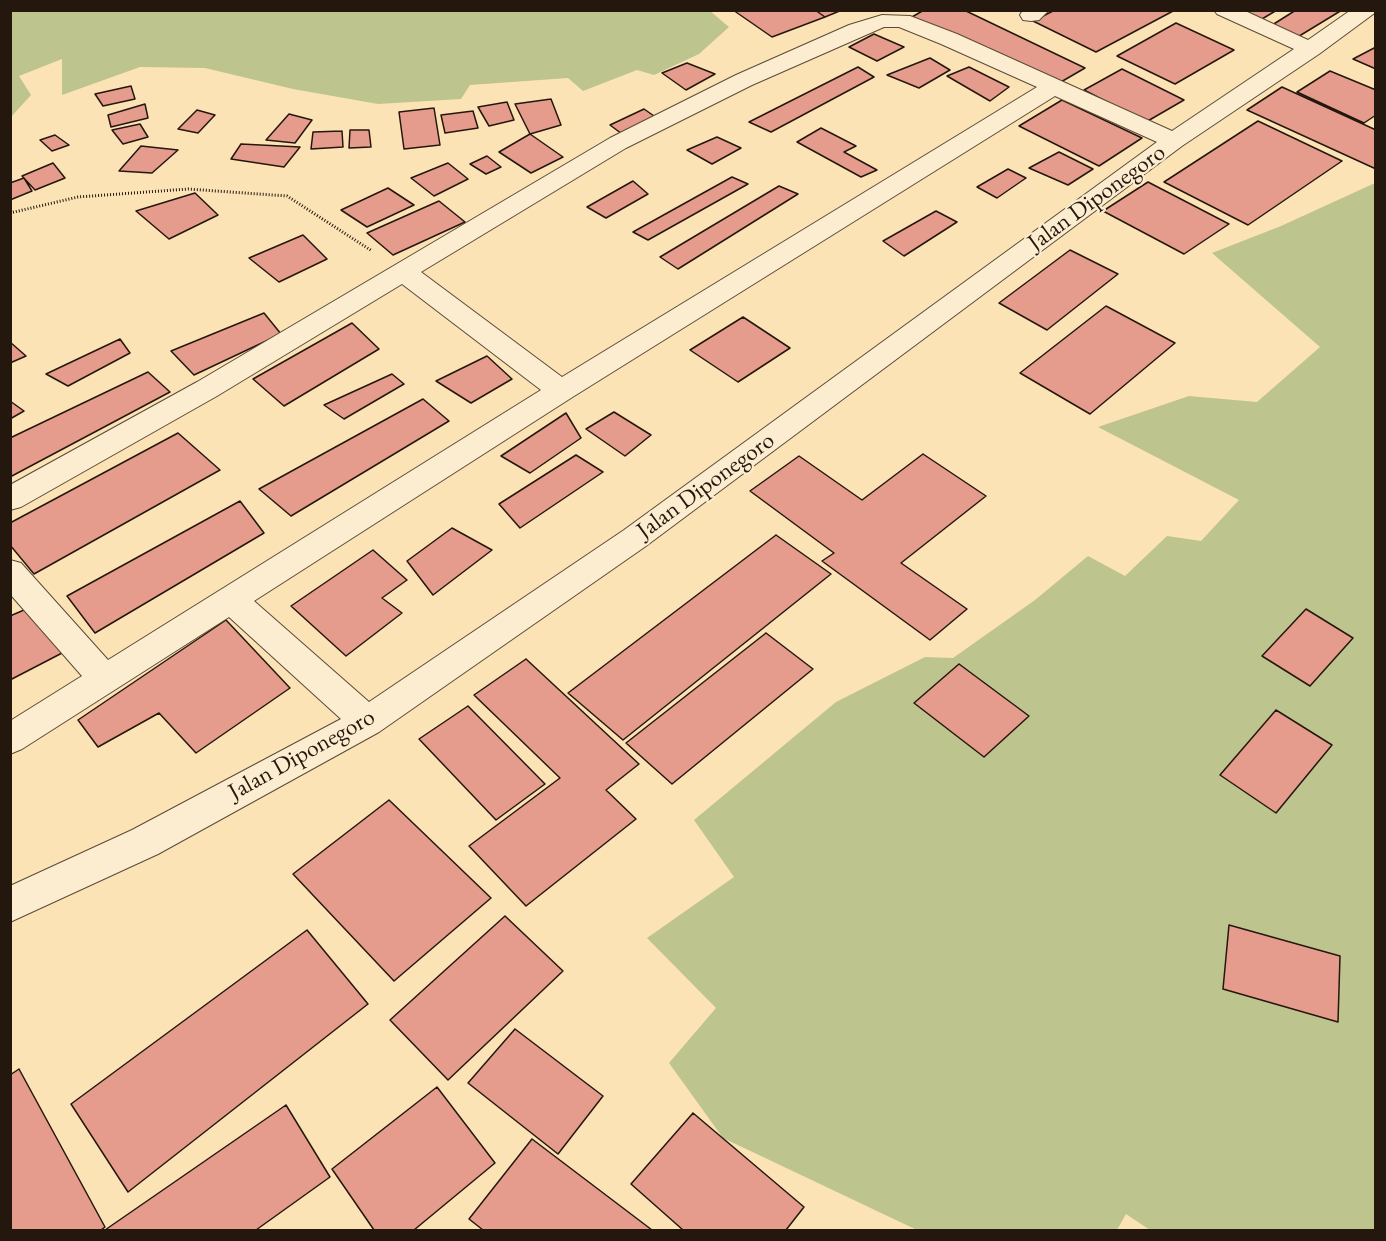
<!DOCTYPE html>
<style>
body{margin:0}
#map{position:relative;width:1386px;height:1241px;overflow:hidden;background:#fbe3b6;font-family:"EB Garamond",serif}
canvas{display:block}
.frame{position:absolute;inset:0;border:12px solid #24170e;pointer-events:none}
</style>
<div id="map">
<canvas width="1386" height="1241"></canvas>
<div class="frame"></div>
</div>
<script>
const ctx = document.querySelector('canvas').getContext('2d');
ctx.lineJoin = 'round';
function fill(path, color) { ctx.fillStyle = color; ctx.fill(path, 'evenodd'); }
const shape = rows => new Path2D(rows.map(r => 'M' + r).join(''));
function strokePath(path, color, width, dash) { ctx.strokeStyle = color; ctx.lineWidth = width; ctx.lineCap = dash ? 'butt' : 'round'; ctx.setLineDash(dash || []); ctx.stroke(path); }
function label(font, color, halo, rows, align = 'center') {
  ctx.font = font + ' "EB Garamond",serif'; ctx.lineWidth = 4.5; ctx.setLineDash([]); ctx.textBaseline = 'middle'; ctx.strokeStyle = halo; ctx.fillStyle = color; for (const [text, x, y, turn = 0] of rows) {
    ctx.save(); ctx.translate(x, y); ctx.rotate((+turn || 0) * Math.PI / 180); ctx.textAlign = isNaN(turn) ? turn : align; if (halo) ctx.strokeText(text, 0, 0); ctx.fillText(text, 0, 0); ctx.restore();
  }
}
const green = shape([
 [710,11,729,27,699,54,654,75,637,70,583,91,568,78,470,85,461,99,378,104,293,89,205,68,140,67,62,95,62,59,19,76,31,95,11,117,11,11],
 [1375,183,1375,1230,1150,1230,1126,1214,1117,1230,917,1230,723,1138,669,1063,716,1008,647,938,734,877,694,820,836,702,925,657,953,658,1035,600,1088,556,1125,576,1167,536,1201,541,1239,500,1098,427,1189,396,1257,402,1320,347,1212,253,1281,226]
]);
const building = shape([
 [733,10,815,10,825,17,772,37,733,10],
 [815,10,842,10,825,17,815,10],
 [924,10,964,10,1085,68,1054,86,912,17,924,10],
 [1055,10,1175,10,1096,52,1033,21,1055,10],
 [1242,10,1277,10,1262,19,1242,10],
 [1296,10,1342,10,1296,38,1269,27,1296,10],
 [1176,23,1234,50,1175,84,1117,56,1176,23],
 [874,34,904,47,877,61,849,47,874,34],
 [1376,47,1376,69,1353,59,1376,47],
 [930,58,950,70,919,88,887,75,930,58],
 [687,63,715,74,686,90,662,73,687,63],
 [858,67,874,77,771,132,749,122,858,67],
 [969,67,1009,87,990,101,947,76,969,67],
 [1122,69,1184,100,1146,122,1084,90,1122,69],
 [1330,71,1376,90,1376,115,1364,123,1297,92,1330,71],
 [131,86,135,99,103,106,95,94,131,86],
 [1282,87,1376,130,1376,169,1247,110,1282,87],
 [551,99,561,125,530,134,515,104,551,99],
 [1062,100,1142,138,1099,166,1019,126,1062,100],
 [507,102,514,120,489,126,478,107,507,102],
 [145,104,148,118,111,127,108,115,145,104],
 [434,108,440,145,404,149,399,112,434,108],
 [644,109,657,118,622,134,610,125,644,109],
 [197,110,215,115,198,133,178,129,197,110],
 [473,111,478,128,445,133,441,115,473,111],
 [289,114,312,120,295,143,266,140,289,114],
 [1258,121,1342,161,1248,225,1164,182,1258,121],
 [140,124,148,137,123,144,112,130,140,124],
 [821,128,856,146,844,152,877,170,861,177,797,142,821,128],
 [350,130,369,130,371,147,349,148,350,130],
 [342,131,343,147,311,149,313,132,342,131],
 [530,134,563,157,531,173,499,152,530,134],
 [55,135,69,145,52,151,40,140,55,135],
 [717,137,741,148,712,164,687,150,717,137],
 [241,144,300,147,284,167,231,159,241,144],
 [141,146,178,150,152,173,119,171,141,146],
 [1059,152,1093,169,1068,185,1029,168,1059,152],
 [487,156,501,167,486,174,470,164,487,156],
 [53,163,65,178,35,190,22,176,53,163],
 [448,163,468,179,434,196,411,178,448,163],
 [1008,169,1026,178,997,198,977,187,1008,169],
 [732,177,748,184,648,240,633,232,732,177],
 [24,178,32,191,10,200,10,183,24,178],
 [633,181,648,194,606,218,587,207,633,181],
 [1148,182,1229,224,1184,254,1103,211,1148,182],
 [779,186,798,194,678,269,660,257,779,186],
 [388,188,414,205,367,227,341,210,388,188],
 [195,193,218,215,169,239,136,211,195,193],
 [439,201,465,222,393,255,367,233,439,201],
 [936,211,957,222,904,256,883,241,936,211],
 [303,235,327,259,279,282,249,258,303,235],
 [1070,250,1118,274,1047,330,999,303,1070,250],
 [1106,306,1175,343,1090,414,1020,373,1106,306],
 [264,313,281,334,194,375,171,351,264,313],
 [743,317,790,348,738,382,690,350,743,317],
 [352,323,379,349,284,406,253,379,352,323],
 [120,339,130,353,68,386,46,374,120,339],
 [10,342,26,356,10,363,10,342],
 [487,356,512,379,471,403,436,381,487,356],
 [148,372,170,392,10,477,10,438,148,372],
 [392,374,404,384,344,419,324,405,392,374],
 [423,399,449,421,291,516,259,489,423,399],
 [10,401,24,411,10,419,10,401],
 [614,412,651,435,625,456,586,429,614,412],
 [566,413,581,438,530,473,501,456,566,413],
 [178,433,220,470,34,574,10,545,10,523,178,433],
 [923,454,986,496,901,563,967,609,930,640,822,561,834,553,750,491,799,456,862,500,923,454],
 [576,455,603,472,520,528,499,504,576,455],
 [240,501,264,533,95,633,67,596,240,501],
 [452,528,492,550,433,595,407,561,452,528],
 [776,535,831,574,623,740,568,693,776,535],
 [373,550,407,580,382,598,402,613,346,656,291,606,373,550],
 [1306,609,1353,638,1310,686,1262,656,1306,609],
 [24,610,64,652,10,680,10,616,24,610],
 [226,620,290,688,196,753,159,713,98,747,78,720,226,620],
 [766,633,813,669,672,784,626,743,766,633],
 [526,659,639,764,606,790,636,819,526,906,469,846,560,778,474,695,526,659],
 [959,664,1029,716,984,757,914,703,959,664],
 [468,706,545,784,496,820,419,739,468,706],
 [1276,710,1332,745,1276,813,1220,775,1276,710],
 [389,800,491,898,394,981,293,874,389,800],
 [505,916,563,971,448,1080,390,1020,505,916],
 [1229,925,1340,956,1338,1022,1223,989,1229,925],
 [307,930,368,1004,128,1192,71,1104,307,930],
 [515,1029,603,1096,558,1154,468,1083,515,1029],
 [19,1069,105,1227,101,1230,10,1230,10,1075,19,1069],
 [437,1087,495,1163,414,1230,374,1230,332,1169,437,1087],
 [286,1105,330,1177,256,1230,105,1230,286,1105],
 [693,1113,804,1207,786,1230,683,1230,631,1184,693,1113],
 [532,1139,652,1230,483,1230,469,1219,532,1139]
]);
const path = shape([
 [10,213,78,197,188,189,287,196,372,251]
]);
const street = shape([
 [1023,10,1049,10,1039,20,1031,21,1023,20,1020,15,1023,10],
 [1214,10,1243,10,1308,40,1351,10,1376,12,1319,54,1182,146,646,546,379,732,158,854,10,922,10,886,132,830,341,719,229,617,22,749,10,754,10,721,82,676,10,594,10,560,21,563,108,660,541,390,402,284,217,396,21,507,10,510,10,485,197,382,610,138,736,75,849,25,882,15,910,16,957,34,1172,131,1294,49,1217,14,1214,10],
 [884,27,899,27,941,44,1037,87,562,377,421,272,626,148,752,85,884,27],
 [1055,96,1157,142,624,530,369,702,254,601,571,398,1055,96]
]);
const streetNames = [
 ["Jalan Diponegoro",1097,198,-36],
 ["Jalan Diponegoro",706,486,-36],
 ["Jalan Diponegoro",302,755,-29]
];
fill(green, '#bec48e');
fill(building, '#e59c8c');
strokePath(building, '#24170e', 1.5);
strokePath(street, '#5a4a38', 2);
strokePath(path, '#24170e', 3, [1, 2]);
fill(street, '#fcedd0');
label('24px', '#24170e', '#fcedd0', streetNames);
</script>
